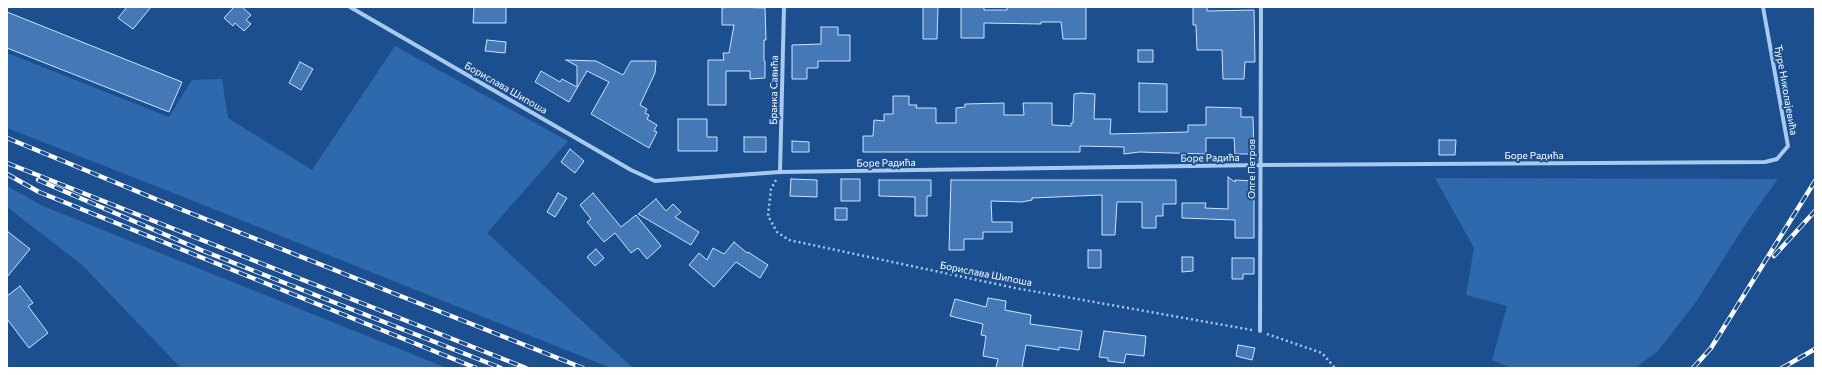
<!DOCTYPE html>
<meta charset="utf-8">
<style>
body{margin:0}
#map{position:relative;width:1822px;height:375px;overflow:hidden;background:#1b4f8f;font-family:Commissioner,sans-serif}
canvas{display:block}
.frame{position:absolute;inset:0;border:8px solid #fff;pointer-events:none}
</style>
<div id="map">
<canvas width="1822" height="375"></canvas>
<div class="frame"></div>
</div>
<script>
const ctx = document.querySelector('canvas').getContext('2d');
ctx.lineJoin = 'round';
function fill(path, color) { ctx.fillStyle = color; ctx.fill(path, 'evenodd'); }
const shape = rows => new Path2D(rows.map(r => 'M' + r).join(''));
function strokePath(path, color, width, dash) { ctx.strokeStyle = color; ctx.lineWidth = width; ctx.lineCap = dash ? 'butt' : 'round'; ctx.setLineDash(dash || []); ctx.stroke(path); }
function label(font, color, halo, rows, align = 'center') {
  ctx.font = font + ' Commissioner,sans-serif'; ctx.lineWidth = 4; ctx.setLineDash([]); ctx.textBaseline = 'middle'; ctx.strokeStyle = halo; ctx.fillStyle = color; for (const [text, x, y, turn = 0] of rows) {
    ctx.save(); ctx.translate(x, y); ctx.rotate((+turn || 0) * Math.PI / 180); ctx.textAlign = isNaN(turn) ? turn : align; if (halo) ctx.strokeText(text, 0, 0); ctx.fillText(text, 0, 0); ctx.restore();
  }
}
const green = shape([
 [395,46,568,141,487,233,633,368,611,368,171,192,7,128,7,53,169,117,192,80,222,79,228,118,312,170],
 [1435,178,1778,179,1749,219,1696,302,1657,352,1635,368,1511,368,1492,360,1507,306,1466,295,1474,248],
 [7,186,43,206,447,368,181,368,82,265,7,207]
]);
const building = shape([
 [127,7,151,7,133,29,118,18,127,7],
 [234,7,242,7,251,15,246,20,251,24,244,31,235,23,233,26,224,18,234,7],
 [474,7,506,7,506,23,473,23,474,7],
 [730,7,765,8,766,40,764,40,764,61,765,61,765,78,750,79,750,71,726,71,726,105,708,105,708,60,724,60,723,53,729,53,734,25,722,25,722,8,730,7],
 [923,7,938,7,937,39,923,39,923,7],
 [961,7,984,7,984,10,1007,10,1007,7,1086,7,1086,39,1063,39,1061,22,1041,22,1041,24,984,23,984,38,961,38,961,7],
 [1193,7,1207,7,1207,11,1254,10,1255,62,1245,62,1244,79,1223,79,1222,50,1197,50,1196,25,1193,25,1193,7],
 [7,12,182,82,169,112,7,48,7,12],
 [821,27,838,27,838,35,850,35,850,61,818,61,818,68,807,68,807,79,792,79,792,45,821,44,821,27],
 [487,40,506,42,505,53,485,51,487,40],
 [1138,50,1153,50,1153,62,1138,62,1138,50],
 [566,60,596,61,623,75,631,61,656,61,655,73,640,105,647,109,645,113,649,115,647,119,657,125,654,131,657,132,649,148,591,114,609,82,587,71,569,102,535,82,541,71,560,82,562,79,577,87,577,66,566,60],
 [300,62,313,69,301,90,289,83,300,62],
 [1139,83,1167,84,1167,112,1139,112,1139,83],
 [1081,93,1095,94,1094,119,1111,119,1110,134,1188,132,1188,125,1206,125,1206,107,1241,108,1241,117,1253,117,1254,154,1235,154,1234,138,1206,138,1206,154,1139,152,1124,154,1124,147,1080,146,1080,152,863,152,863,136,873,136,874,120,884,121,884,114,893,114,893,96,909,96,909,105,917,105,916,108,936,108,936,123,956,123,956,108,965,107,965,104,1004,103,1004,115,1024,115,1023,103,1052,103,1052,125,1071,126,1071,123,1073,123,1074,94,1081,93],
 [678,119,707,119,707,137,717,137,717,151,678,151,678,119],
 [744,137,766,137,766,152,744,152,744,137],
 [1439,140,1456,140,1455,155,1439,155,1439,140],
 [792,141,809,142,809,152,792,152,792,141],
 [570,149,584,161,575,173,561,162,570,149],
 [1228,177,1235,182,1235,180,1254,181,1254,238,1235,238,1235,220,1182,218,1182,203,1206,203,1205,208,1228,209,1228,177],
 [791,179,817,180,817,197,790,196,791,179],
 [841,179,860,179,860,201,841,201,841,179],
 [879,180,931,180,931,196,927,196,927,216,915,216,915,197,879,196,879,180],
 [951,180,1176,180,1176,204,1163,204,1163,216,1156,216,1156,228,1142,228,1142,202,1117,202,1115,235,1102,235,1102,195,1032,198,1032,200,1022,202,991,201,992,222,1012,222,1012,232,983,232,983,239,964,239,964,250,949,250,951,180],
 [558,193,567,198,555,217,547,212,558,193],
 [593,193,621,227,636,215,661,246,647,259,638,248,631,253,615,233,604,242,587,222,591,219,580,205,593,193],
 [656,199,666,211,673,204,681,212,675,217,699,232,691,245,638,214,656,199],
 [835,208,847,208,847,220,835,220,835,208],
 [7,231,30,249,7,277,7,231],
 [734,242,747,253,748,252,768,265,760,278,736,262,714,287,689,265,699,253,707,260,713,248,724,254,734,242],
 [596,249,604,258,595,266,587,257,596,249],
 [1088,250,1101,250,1101,268,1088,268,1088,250],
 [1182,257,1193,257,1193,271,1182,272,1182,257],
 [1232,258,1254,258,1254,274,1243,274,1243,279,1232,279,1232,258],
 [20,286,33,303,28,306,48,333,29,348,7,319,7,296,20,286],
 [988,298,1006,301,1005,310,1031,315,1030,324,1082,331,1079,350,1059,347,1059,350,1026,345,1022,368,996,368,998,359,983,356,986,336,981,335,983,324,950,316,955,299,986,307,988,298],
 [1104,331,1146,336,1144,356,1126,354,1124,363,1108,361,1108,358,1099,357,1104,331],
 [1238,345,1255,348,1252,360,1236,356,1238,345]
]);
const path = shape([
 [776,180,771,189,768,216,777,232,789,240,1015,288,1252,330],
 [1267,334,1322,353,1335,368]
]);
const minor = shape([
 [350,7,631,170,655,181,780,172,1260,165,1765,162,1777,159,1788,146,1763,7],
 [780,172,784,7],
 [1260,331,1261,7]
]);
const rail = shape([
 [7,138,180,209,583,368],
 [7,163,526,368],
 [7,174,39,192,476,368],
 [38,180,201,250,501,368],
 [1774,256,1815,211],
 [1693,368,1711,348,1815,181],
 [1782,368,1815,349]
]);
const streetNames = [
 ["Борислава Шипоша",506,88,30],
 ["Бранка Савића",774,90,-89],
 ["Ђуре Николајевића",1786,90,80],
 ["Боре Радића",1534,156],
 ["Боре Радића",1210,158,-1],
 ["Боре Радића",886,163,-1],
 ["Олге Петров",1252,169,-90],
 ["Борислава Шипоша",986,274,11]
];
fill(green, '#2e69ad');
fill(building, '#4478b7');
strokePath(building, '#cfe3fa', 1);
strokePath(path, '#a9c9ee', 2.5, [2, 3]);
strokePath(minor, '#a9c9ee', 4);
strokePath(rail, '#fff', 4.5);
strokePath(rail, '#1b4f8f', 3, [9]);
label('10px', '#fff', '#1b4f8f', streetNames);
</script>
